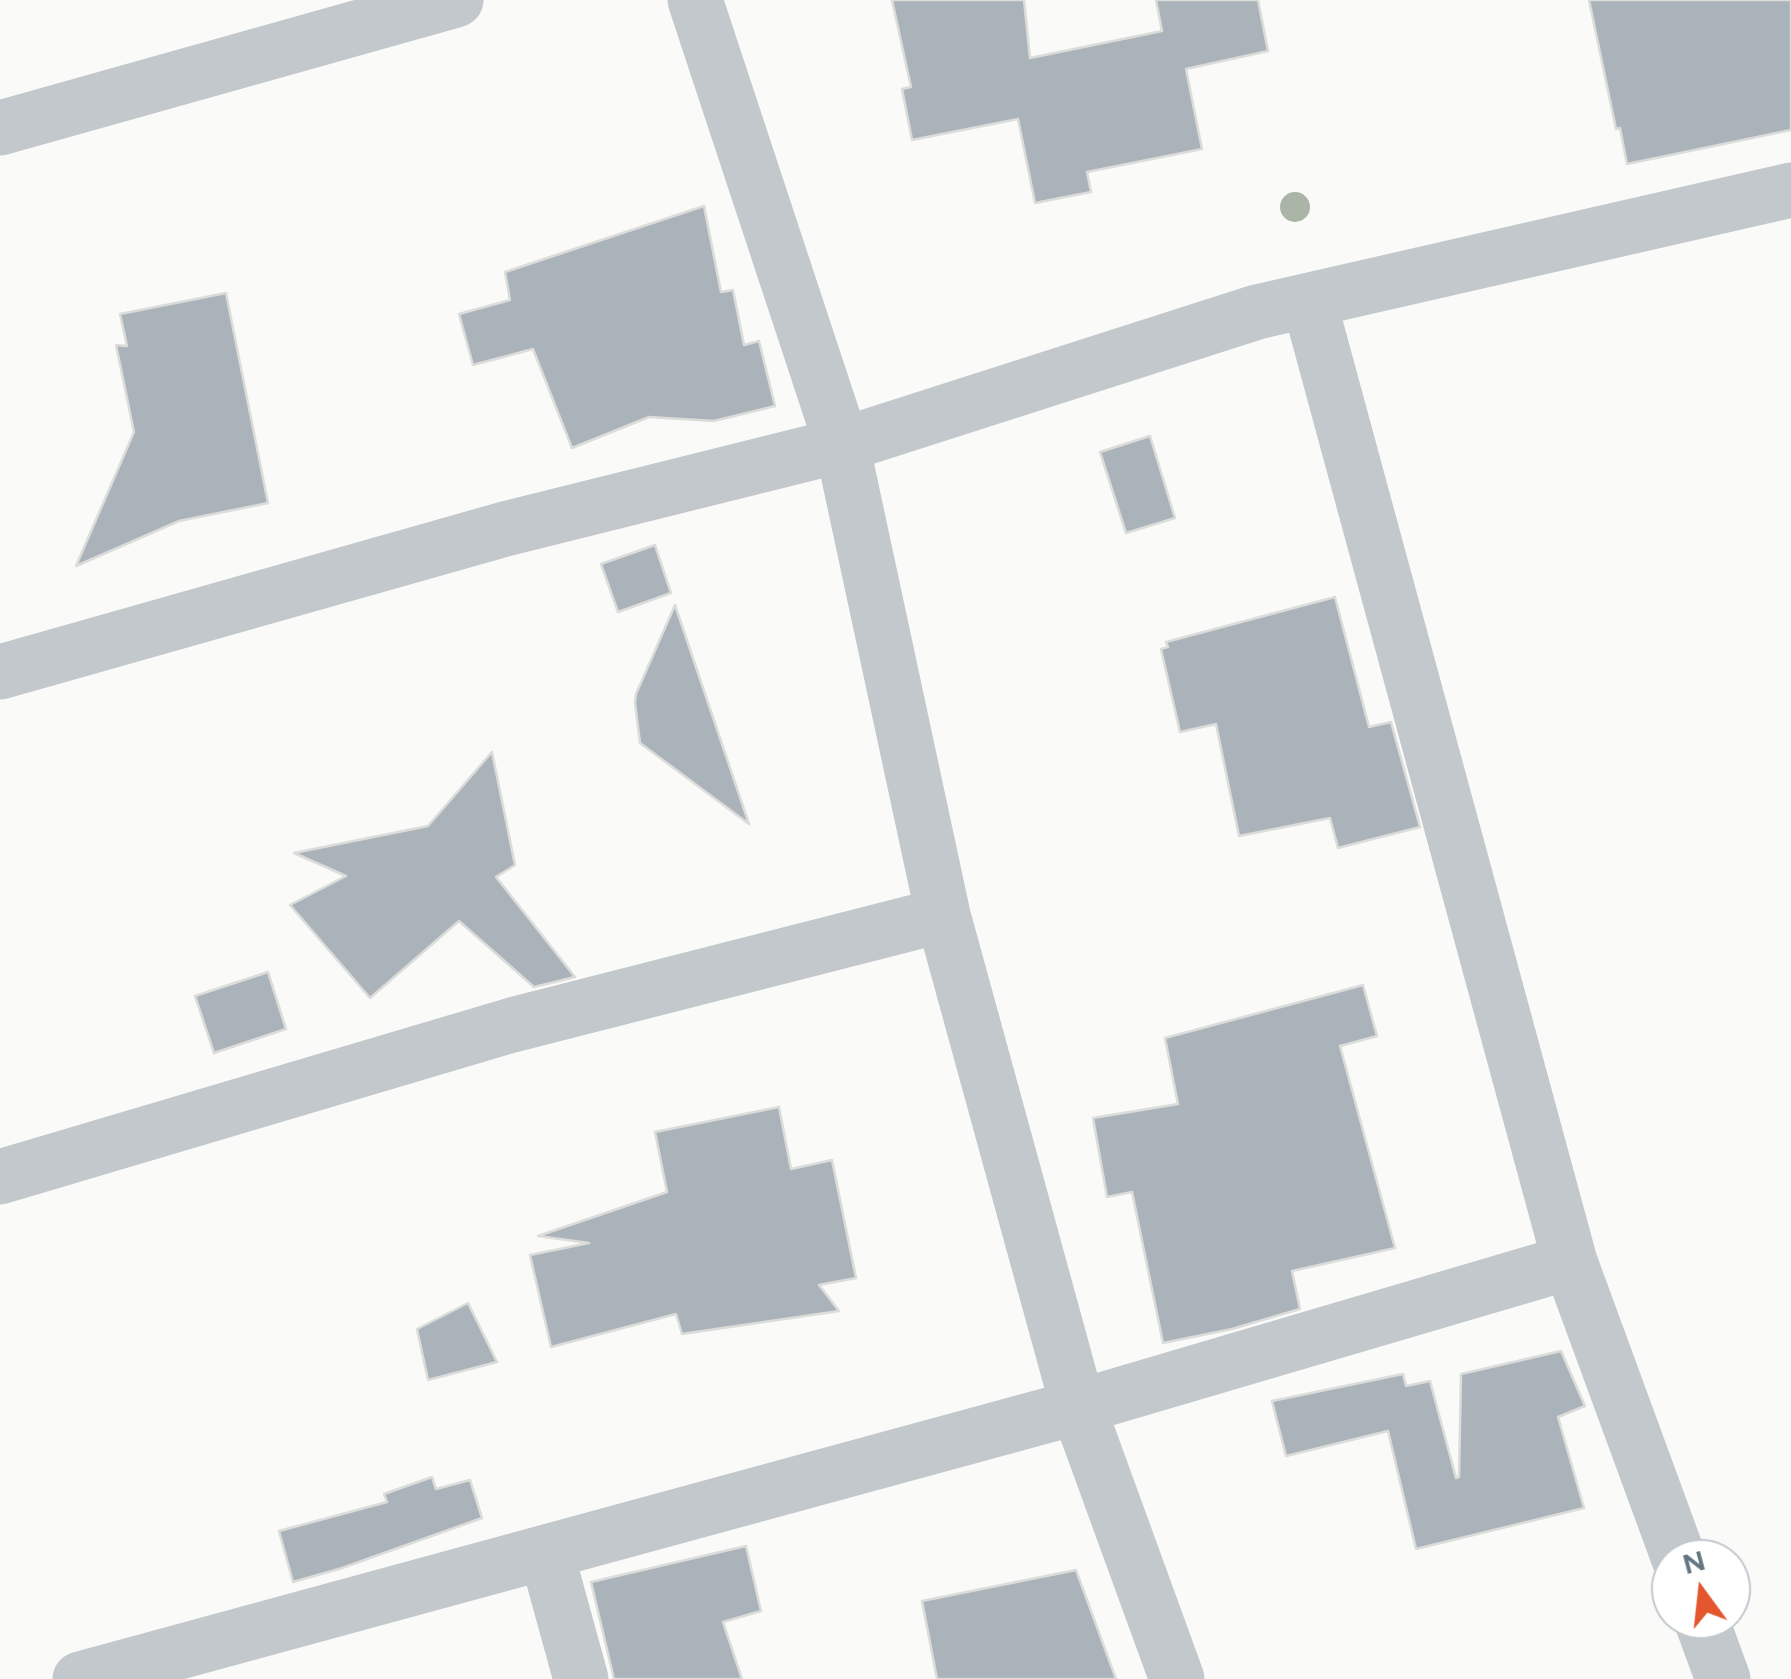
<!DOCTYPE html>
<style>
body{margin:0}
#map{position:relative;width:1791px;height:1679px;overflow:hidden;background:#fafaf8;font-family:Figtree,sans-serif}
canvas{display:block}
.north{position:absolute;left:1651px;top:1539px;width:100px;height:100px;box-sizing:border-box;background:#fff;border:2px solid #c1c8cd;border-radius:50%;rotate:345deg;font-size:28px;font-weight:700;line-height:40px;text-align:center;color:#657683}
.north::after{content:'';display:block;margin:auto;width:35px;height:45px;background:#e4572e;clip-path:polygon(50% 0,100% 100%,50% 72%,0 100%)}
</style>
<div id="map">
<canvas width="1791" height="1679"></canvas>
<div class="north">N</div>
</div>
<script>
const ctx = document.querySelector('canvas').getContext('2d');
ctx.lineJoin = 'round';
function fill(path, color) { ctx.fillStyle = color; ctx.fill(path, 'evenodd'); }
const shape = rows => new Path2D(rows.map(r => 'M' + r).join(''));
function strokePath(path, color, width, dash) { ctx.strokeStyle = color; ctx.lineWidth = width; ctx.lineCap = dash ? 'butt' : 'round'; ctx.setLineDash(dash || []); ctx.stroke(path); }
const building = shape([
 [892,0,1024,0,1030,58,1162,31,1156,0,1258,0,1268,51,1186,69,1202,149,1087,172,1091,192,1035,203,1018,119,912,140,902,89,911,87,892,0],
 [1589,0,1791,0,1791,130,1627,164,1620,128,1616,129,1589,0],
 [704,206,721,292,733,290,744,345,759,341,775,406,714,421,649,417,572,448,533,349,473,365,459,314,510,300,505,272,704,206],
 [226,293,268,503,179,521,76,566,134,432,116,345,127,346,120,314,226,293],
 [1150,436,1175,518,1126,533,1100,452,1150,436],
 [655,545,671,593,618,612,601,564,655,545],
 [1335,597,1369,727,1391,722,1420,827,1338,848,1330,818,1239,836,1216,724,1180,732,1161,649,1168,647,1166,642,1335,597],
 [675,605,749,824,640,743,635,703,636,694,675,605],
 [492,752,515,865,496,877,575,977,534,987,459,921,370,998,290,905,346,876,294,853,428,826,492,752],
 [268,972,286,1029,214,1053,195,996,268,972],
 [1363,985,1377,1036,1340,1046,1395,1248,1292,1271,1300,1309,1232,1329,1163,1343,1132,1192,1107,1197,1093,1118,1178,1104,1165,1038,1363,985],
 [779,1107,791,1169,832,1160,856,1278,819,1285,839,1311,682,1334,676,1314,551,1347,530,1255,589,1243,538,1236,667,1192,655,1132,779,1107],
 [468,1303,497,1362,428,1380,417,1329,468,1303],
 [1561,1351,1585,1406,1558,1417,1584,1508,1416,1549,1388,1431,1286,1456,1272,1401,1403,1374,1406,1386,1430,1381,1456,1478,1459,1477,1461,1374,1561,1351],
 [432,1477,436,1489,470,1480,482,1518,342,1568,293,1582,279,1531,387,1502,384,1494,432,1477],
 [746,1546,761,1611,723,1622,742,1679,614,1679,591,1582,746,1546],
 [1076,1570,1116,1679,937,1679,922,1601,1076,1570]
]);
const street = shape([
 [695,0,842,445,943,915,1078,1407,1177,1679],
 [0,128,456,0],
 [1309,301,1570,1262,1679,1559],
 [0,672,505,529,842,445,1257,312,1791,190],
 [0,1177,512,1025,943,915],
 [546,1552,581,1679],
 [1701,1619,1723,1679],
 [80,1679,1078,1407,1570,1262]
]);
const trees = [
 [1295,207]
];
fill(building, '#aab3b9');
strokePath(building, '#dcdcda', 2.5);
strokePath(street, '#c3c8cc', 55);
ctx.fillStyle = '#aab4a7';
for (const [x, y] of trees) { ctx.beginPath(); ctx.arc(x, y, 15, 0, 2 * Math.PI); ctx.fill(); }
</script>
